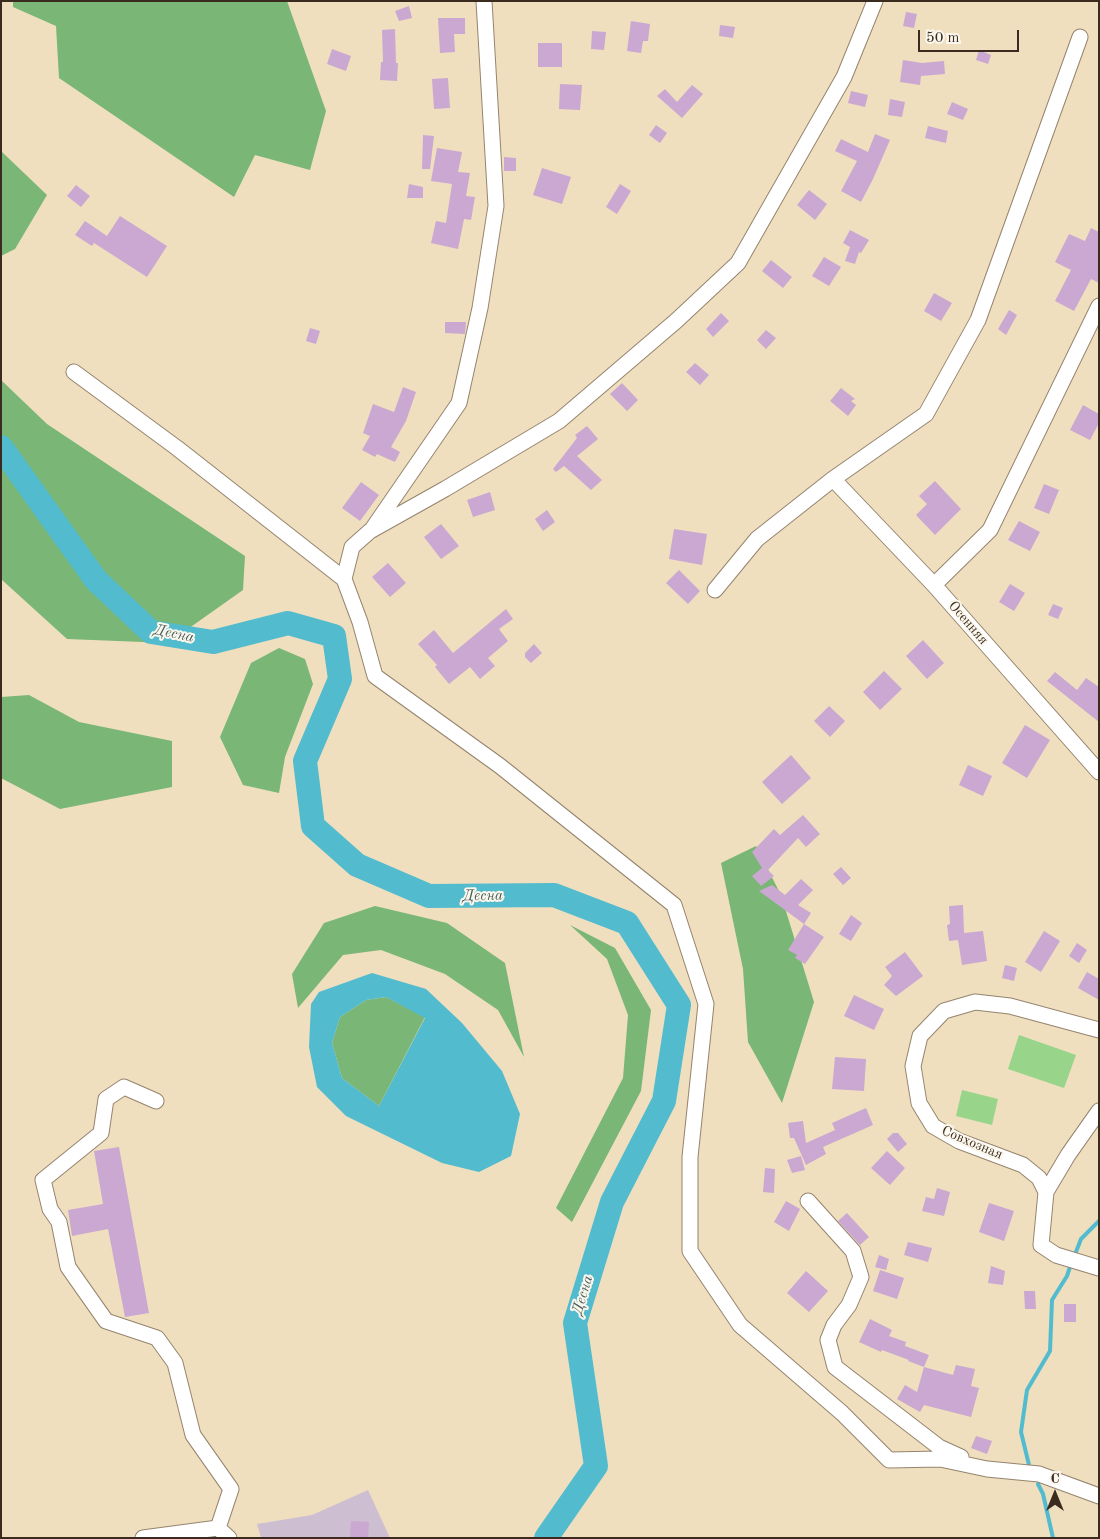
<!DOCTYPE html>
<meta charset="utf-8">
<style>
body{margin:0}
#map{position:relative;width:1100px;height:1539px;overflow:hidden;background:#efdfbf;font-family:"Old Standard TT",serif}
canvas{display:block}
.frame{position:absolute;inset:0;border:2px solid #3b2a1e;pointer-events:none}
.north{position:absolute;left:1030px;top:1469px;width:50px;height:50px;-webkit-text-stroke:4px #fbf7ec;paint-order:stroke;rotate:0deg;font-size:14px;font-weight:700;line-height:20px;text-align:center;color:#3b2a1e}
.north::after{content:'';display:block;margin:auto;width:18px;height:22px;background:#3b2a1e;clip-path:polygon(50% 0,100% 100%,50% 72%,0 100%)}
.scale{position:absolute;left:918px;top:30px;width:101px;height:22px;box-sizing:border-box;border:2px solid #3b2a1e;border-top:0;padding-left:6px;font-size:15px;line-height:18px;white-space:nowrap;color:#3b2a1e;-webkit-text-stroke:4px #fbf7ec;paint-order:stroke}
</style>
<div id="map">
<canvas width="1100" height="1539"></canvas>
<div class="frame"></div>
<div class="north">С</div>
<div class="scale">50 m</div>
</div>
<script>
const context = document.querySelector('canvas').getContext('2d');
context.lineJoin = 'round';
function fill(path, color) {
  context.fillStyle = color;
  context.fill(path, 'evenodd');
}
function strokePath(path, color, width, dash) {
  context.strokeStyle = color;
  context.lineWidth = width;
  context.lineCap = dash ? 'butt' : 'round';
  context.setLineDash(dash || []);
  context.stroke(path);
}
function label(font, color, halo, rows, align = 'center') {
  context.font = font + ' "Old Standard TT",serif';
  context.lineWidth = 4;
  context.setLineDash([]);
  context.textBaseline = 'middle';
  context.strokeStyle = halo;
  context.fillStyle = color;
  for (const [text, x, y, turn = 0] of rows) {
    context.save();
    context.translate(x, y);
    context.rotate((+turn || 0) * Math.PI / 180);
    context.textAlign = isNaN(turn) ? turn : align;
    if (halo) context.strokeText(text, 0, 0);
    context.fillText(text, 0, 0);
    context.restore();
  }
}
fill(new Path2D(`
 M368,1490L390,1538H261L257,1524L312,1515Z`), '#cebed1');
fill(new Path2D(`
 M1019,1035L1076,1055L1064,1088L1008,1069Z
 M962,1090L998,1099L992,1125L956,1116Z`), '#98d489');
fill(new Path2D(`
 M13,1H287L326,111L310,170L255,155L234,197L59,78L56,26L13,7Z
 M1,151L47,195L15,249L1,256Z
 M1,380L47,424L245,556L243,590L168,643L67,639L1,579Z
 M279,648L305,659L313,684L285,757L279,793L243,785L220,737L251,663Z
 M29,695L79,722L172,741V787L60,809L1,778V697Z
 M756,846L781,895L814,1002L782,1103L748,1042L743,969L721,863Z
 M375,906L447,923L505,963L524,1057L498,1010L445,974L381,950L343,955L298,1008L292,974L324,923Z
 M570,925L615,948L651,1010L641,1091L572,1222L556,1208L623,1078L628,1015L607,959Z
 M386,997L425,1017L379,1106L342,1078L332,1043L340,1017L366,1000Z`), '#7ab675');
fill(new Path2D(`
 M372,973L426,989L462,1023L502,1071L520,1114L511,1156L479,1172L442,1163L346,1116L317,1087L309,1047L311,1004L319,992ZM386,997L425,1018L379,1106L342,1078L332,1043L340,1017L366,1000Z`), '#52bbce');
strokePath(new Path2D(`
 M1074,1257L1081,1239L1099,1221
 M1029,1465L1021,1432L1027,1390L1050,1351L1052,1300L1067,1276L1071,1264
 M1038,1484L1043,1494L1053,1538`), '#52bbce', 4);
strokePath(new Path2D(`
 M1,447L96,580L151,632L213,642L288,623L334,636L340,679L305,761L313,826L357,865L429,896L554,895L627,923L679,1005L664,1101L612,1202L575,1323L596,1466L546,1538`), '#52bbce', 24);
fill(new Path2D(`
 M409,6L412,18L399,21L395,11Z
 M906,12L917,14L914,28L903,26Z
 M438,18H465V34H454L455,52L440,53Z
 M631,21L650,24L648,41H643L641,53L627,51Z
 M720,25L735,27L733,38L719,36Z
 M395,29L396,63H398L397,81L380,80L381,62H383L382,30Z
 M592,31L606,32L604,50L591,49Z
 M538,43H562V67H538Z
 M332,49L351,56L346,71L327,64Z
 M979,50L991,55L988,64L976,60Z
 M903,60L922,63L944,61L945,74L921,76L920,85L900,82Z
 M448,78L450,108L434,109L432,79Z
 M560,84L582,85L580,110L559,109Z
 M692,85L703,94L682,118L657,96L665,89L677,102Z
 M851,91L868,95L865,107L848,103Z
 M890,99L905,102L902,117L888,115Z
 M952,102L968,109L963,120L947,114Z
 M656,125L667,133L660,143L649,135Z
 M928,126L948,131L946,143L925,138Z
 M875,134L890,140L873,179L861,202L841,191L857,161L835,151L841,139L868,152Z
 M423,135L434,136L430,169H422Z
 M437,148L462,152L458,172L470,173L466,196L475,197L471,220L464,219L458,249L431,243L436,221L446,223L452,184L431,181Z
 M504,157L516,158V171H504Z
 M542,168L571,177L562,204L533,195Z
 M409,184L423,187V198H407Z
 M620,184L631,191L617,214L606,207Z
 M76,185L90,196L81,207L67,196Z
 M809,190L827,204L815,220L797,205Z
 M120,216L167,246L147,277L94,243L92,246L75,235L85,221L107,236Z
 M1091,228L1099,232V283L1091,279L1074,311L1055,301L1071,270L1055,262L1069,234L1085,241Z
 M850,230L869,240L861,253L859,252L855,264L845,261L850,247L843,243Z
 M824,257L841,267L829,286L812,276Z
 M771,260L792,277L783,288L762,271Z
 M934,293L952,303L941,321L924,311Z
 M1009,310L1017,315L1006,335L998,329Z
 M721,313L729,321L713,337L706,329Z
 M445,322H466L465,334L445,333Z
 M310,328L320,331L316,344L306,341Z
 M766,330L776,338L766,349L757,340Z
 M695,363L709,375L700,385L686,372Z
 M622,383L638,400L627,411L610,394Z
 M403,387L416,392L406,421L391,447L400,452L395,462L377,454L375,457L362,450L370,436L363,433L373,404L394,412Z
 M841,388L855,399L851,401L856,405L848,416L830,401Z
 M1083,405L1099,414V423L1090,440L1070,430Z
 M587,426L598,439L577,456L602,480L591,490L564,466L556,472L553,469L577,438L575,435Z
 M935,481L961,509L935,535L916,515L927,504L919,496Z
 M361,482L379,495L360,521L342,508Z
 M1044,484L1059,490L1049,514L1034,508Z
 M490,492L495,510L473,517L467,500Z
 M547,510L555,522L543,531L535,519Z
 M1019,521L1040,532L1030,551L1008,540Z
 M441,524L459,546L441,559L424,537Z
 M674,529L707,534L702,565L669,559Z
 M388,563L406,583L390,597L372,577Z
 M679,570L700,591L688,604L666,583Z
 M1010,584L1025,593L1014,611L999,602Z
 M1053,604L1063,608L1058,619L1048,615Z
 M506,609L513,619L499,629L508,641L488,658L495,666L480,679L470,667L449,684L435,667L437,665L418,644L434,630L453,653Z
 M923,640L944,663L927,679L906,656Z
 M534,644L542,653L531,663L525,657V653Z
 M884,671L902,689L880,710L863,692Z
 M1055,672L1077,690L1086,678L1099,687V722L1047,681Z
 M829,706L845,721L830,737L814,721Z
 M1025,725L1050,740L1027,778L1002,763Z
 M791,755L811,778L782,804L762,782Z
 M968,765L992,776L983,796L959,785Z
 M803,815L820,834L806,847L798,838L768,870L774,876L761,886L752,876L762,868L752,852L774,829L780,835Z
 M841,867L851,878L843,885L833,874Z
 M801,879L813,890L798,905L811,913L804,924L759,891L772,885L785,895Z
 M963,905L964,933L983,931L987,961L962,965L958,940L949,941L947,925L950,924L949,906Z
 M851,915L862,923L851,941L839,934Z
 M804,924L824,937L805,964L795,958L797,955L788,950Z
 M1044,931L1060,941L1041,972L1025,962Z
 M1077,943L1087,950L1079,963L1069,956Z
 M905,952L923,976L896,996L884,985L892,976L885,967Z
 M1005,965L1017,968L1014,981L1002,978Z
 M1087,972L1099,979V1000L1078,988Z
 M854,995L884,1009L874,1030L844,1016Z
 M835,1057L866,1059L864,1091L832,1089Z
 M866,1108L873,1125L823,1147L826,1154L806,1165L794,1138H790L788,1123L803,1121L806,1143L835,1130L832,1123Z
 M893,1133H898L907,1144L898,1152L887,1139Z
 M119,1147L149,1313L125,1317L108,1229L72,1236L68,1210L103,1204L94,1151Z
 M887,1151L905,1168L890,1185L871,1168Z
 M801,1156L805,1170L792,1173L787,1160Z
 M765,1168L775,1169L774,1193L763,1192Z
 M937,1188L950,1192L944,1216L922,1211L926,1197L934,1199Z
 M786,1201L800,1209L789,1231L774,1222Z
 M989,1203L1014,1211L1004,1241L979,1232Z
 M847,1213L869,1237L860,1245L838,1221Z
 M908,1242L932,1248L928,1262L904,1255Z
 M879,1255L889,1259L886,1270L875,1267Z
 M991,1266L1005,1271L1003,1285L988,1283Z
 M880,1270L904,1278L897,1299L873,1291Z
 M806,1271L828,1291L809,1312L787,1293Z
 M1024,1291H1035L1036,1309H1025Z
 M1064,1304H1076V1322H1064Z
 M870,1319L892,1330L889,1336L906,1342L905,1346L929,1355L924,1367L908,1361L909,1360L882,1350L881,1352L859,1342Z
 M956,1365L975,1369L971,1386L979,1388L971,1417L924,1405L920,1412L897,1399L905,1385L917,1392L924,1367L953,1375Z
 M976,1436L992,1441L987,1454L971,1448Z
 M351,1521L369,1522L368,1538H350Z`), '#caa8d1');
const minor = new Path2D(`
 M875,1L844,77L738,263L676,321L559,421L445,489L370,531L352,547L344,579L360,622L375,676L500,766L674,905L706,1004L690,1157V1251L740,1325L842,1413L889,1460L940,1459L987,1469L1039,1474L1099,1496
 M74,372L177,448L344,579
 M833,479L934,585L1099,772
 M373,528L459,403L480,308L496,206L484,1
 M934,585L990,530L1099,306
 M715,590L757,539L833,479L926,414L978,320L1080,37
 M156,1101L124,1087L106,1099L101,1133L43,1180L50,1209L59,1222L68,1267L106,1321L157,1338L175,1363L193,1435L231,1489L218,1528
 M1099,1111L1068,1155L1046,1192L1041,1245L1056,1255L1099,1268
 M1046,1192L1039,1178L1023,1165L959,1141L933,1126L919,1103L913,1066L920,1036L944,1011L975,1002L1010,1006L1099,1030
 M808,1201L853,1251L861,1277L849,1305L834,1325L828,1340L835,1367L939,1447L961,1457
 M143,1538L218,1528L229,1538`);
strokePath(minor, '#95846e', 17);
strokePath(minor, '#fff', 15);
label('14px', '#3b2a1e', '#fbf7ec', [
 ["Осенняя",968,623,49],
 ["Совхозная",972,1143,23]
]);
label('italic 15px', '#435d5c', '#fbf7ec', [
 ["Десна",174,634,12],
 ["Десна",483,896,-1],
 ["Десна",583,1295,-73]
]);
</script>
